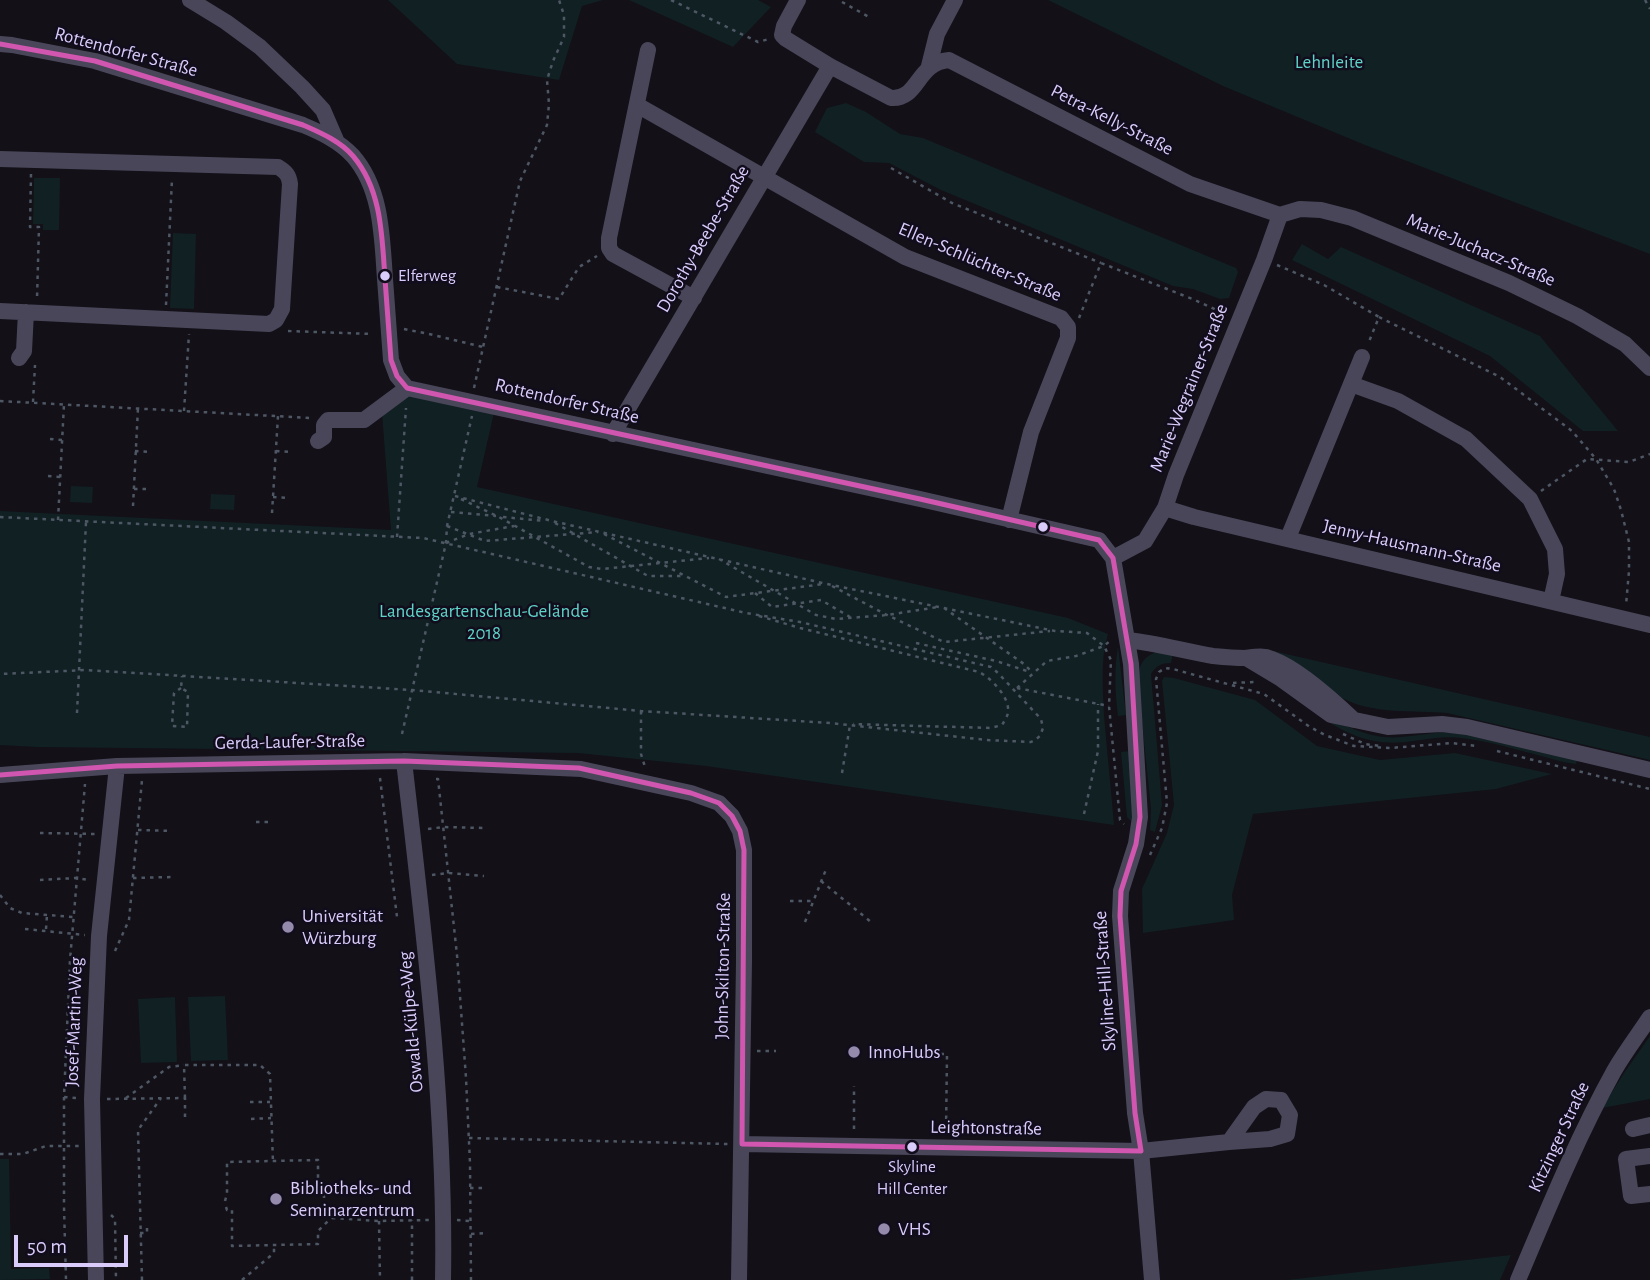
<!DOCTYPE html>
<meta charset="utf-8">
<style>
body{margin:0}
#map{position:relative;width:1650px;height:1280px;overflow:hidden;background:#131018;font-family:"Alegreya Sans",sans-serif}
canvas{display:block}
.scale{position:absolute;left:14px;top:1235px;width:114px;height:32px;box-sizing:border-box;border:4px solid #d9ccfb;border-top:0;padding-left:9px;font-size:21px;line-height:24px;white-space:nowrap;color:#d9ccfb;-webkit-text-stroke:5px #120d1c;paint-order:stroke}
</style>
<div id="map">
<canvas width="1650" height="1280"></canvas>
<div class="scale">50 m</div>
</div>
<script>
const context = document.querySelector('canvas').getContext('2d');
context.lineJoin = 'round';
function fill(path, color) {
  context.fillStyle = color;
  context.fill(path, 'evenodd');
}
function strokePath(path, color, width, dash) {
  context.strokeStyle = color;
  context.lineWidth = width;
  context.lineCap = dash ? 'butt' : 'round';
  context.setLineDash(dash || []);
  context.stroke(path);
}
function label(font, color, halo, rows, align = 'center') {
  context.font = font + ' "Alegreya Sans",sans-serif';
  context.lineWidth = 5;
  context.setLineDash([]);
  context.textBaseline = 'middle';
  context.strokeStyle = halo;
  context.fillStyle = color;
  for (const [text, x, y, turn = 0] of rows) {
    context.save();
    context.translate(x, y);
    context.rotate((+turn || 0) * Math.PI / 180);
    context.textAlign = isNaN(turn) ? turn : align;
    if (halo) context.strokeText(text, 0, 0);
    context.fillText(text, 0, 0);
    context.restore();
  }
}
fill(new Path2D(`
 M388,0H603L582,6L559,80L457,64Z
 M629,0H758L771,7L733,47Z
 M1048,0H1650V254L1365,145L1223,86Z
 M846,103L866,112L900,134L923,138L1236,268L1238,272L1229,298L1220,299L1193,289L1173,286L941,190L889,163L864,162L815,132L827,108Z
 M34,178H60L59,230H43V224H33Z
 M173,233L196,234L194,309L170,308Z
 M1302,244L1328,259L1341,247L1540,336L1618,431H1583L1490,356L1292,260Z
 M410,395L494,413L477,487L1068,618L1108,634C1100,661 1103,688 1104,715C1107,752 1111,788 1114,825L706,766L578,753L38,747L0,745V511L391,530L382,413Z
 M71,486L93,487L92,503L70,502Z
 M211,494L235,495L234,510L210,509Z
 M1118,646L1126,715L1118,716C1115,692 1114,670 1118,646Z
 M1273,651L1650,737V760L1447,713C1412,710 1373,715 1340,697C1321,686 1305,670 1287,658C1283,655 1277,653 1273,651Z
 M1156,652L1173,654L1171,663C1161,663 1156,666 1151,674L1162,805L1155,832L1150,830L1151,809L1138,683C1138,668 1141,658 1156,652Z
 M1164,677L1174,678L1255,700L1317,746L1380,760L1455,753L1552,774L1496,789L1253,814L1232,895L1234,920L1143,933L1142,889L1167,833L1174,805L1162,681Z
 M1321,711C1346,727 1371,740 1402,737C1423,735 1445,730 1466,733C1503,740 1540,751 1577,760L1576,764C1566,763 1555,760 1545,757C1517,750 1490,741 1461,738C1445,736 1430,739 1413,741C1376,747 1348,736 1318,715Z
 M1130,751L1133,811L1131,821L1127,817L1121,752Z
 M225,996L228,1060L191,1061L188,997Z
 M175,997L177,1062L141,1063L138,999Z
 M1650,1036V1099L1602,1108L1624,1073Z
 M0,1159H9L11,1269L49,1268L50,1279L0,1280Z
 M1511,1255L1500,1280H1287Z`), '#112023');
strokePath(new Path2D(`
 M671,0L758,42L769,39
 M1645,0L1650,9
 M842,2L869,17L871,15
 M891,168L952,203L1101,263
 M31,174L30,227H39L37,299
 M1277,265L1324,285L1379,317L1368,344
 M497,287L559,299L579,267L597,256
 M166,305L172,179
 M1379,317L1500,377L1572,431L1596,459L1614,489L1621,510L1629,542V571L1626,605
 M1079,318L1101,263L1195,300L1227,315
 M404,329L429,334L483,347
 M288,331L372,334
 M474,388L520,181L547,125L549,104L547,80L553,61L564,37V15L559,0
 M0,401L311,418
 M33,402L35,365
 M184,411L189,334
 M50,439L62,440
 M135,451L152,452
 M276,451L291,452
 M48,476L60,477
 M134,489H150
 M1541,491L1587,459L1629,462L1650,454
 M455,496L552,521L827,584L1055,631L1087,633L1104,646L1111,660L1109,706L1120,820L1124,824
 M273,497L289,498
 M461,499L499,517L589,567L602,569L709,558
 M133,506L138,408
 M451,512L496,516
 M272,513L278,416
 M0,517L423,538L746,613L800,622L991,667L998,673L1041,719L1043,728L1040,736L1035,740L1031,742L987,740L830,723L641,711L412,690L86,670L0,674
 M503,517L545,521
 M58,520L64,404
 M555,523L648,576H684
 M447,526L485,541L598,532
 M604,534L726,597L823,584
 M397,537L406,408
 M446,543L469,534L514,526
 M719,559L816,615L836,619L887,615L938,607
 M832,586L887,615L944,642L1050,631
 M755,593L772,607L821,600L850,617
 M944,608L1024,664L1033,673
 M759,616L800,628L979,672C991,678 1007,695 1008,708C1009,715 1005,720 1002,725L991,728L853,724
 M916,643L996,661L1030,672
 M1233,683L1254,682
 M181,688L174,693L172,726L187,727L188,692L181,688L182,676
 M1017,688L1047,661L1076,656L1104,646L1111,640
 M1017,688L1109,706
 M641,711V754L645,767
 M77,713L86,522
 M402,734L446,543L447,526L472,416
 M1343,734L1365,744L1380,746
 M1497,751L1650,789
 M842,773L850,725
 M380,778L397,917
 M436,779H438L457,955L466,1078L470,1163L471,1280
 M1084,814L1098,751V704
 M256,822H271
 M428,829L443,827L484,828
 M138,830L172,831
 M40,833L96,834
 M1150,855L1162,828L1167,803L1156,679L1159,672L1165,668L1173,669L1264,694L1310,727L1325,735L1354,746L1390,748L1452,743L1477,746
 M432,875L448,873L484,876
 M133,878L173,877
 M40,880L76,878L90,880
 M821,881L871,922
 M0,895L10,908L22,913L73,917
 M790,901H813
 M805,922L827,867
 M25,929L85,935
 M46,929L47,915
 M115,951L129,920L142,780
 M757,1051H776
 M932,1054H947L946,1131
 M64,1097V1207L66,1280
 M76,1098L64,1097L70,960L85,784
 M126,1098L169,1067L184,1065
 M185,1098L184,1065H260L270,1074L273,1163
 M107,1099L185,1098V1118
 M250,1102H270
 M251,1119L271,1118
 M854,1129V1086
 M469,1138L728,1144
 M0,1154H23L46,1146H79
 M470,1188H487
 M225,1201L227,1194V1162L318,1160V1195L324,1196V1207
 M226,1207L227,1210H232V1246L318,1244V1231L331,1218
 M312,1207H324L332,1218L379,1221L429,1220
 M111,1215L115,1219L116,1280
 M457,1220L470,1221
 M379,1221L380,1280
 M140,1233H147V1225H148
 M471,1234L488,1233
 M142,1280L138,1130L161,1098
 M242,1280L274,1253V1245
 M412,1280V1220`), '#4e5764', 2.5, [3.5, 5]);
strokePath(new Path2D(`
 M190,0L226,22L260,47L302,87L323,110L336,140
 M798,0L784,26L782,35L786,39L830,66L891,98C919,100 916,63 949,60L1190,184L1280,215
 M0,44L12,45L95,61L303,125C322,133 339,141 353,156C382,189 382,238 385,279C387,306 389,333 391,360L397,376L407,388L920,499L1099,540L1113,558L1127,640L1131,664L1140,817L1136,844L1121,891L1120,916L1135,1113L1141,1151L1152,1280
 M648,50L609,238V248L613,254L694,298
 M929,66L937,34L955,0
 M637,105L905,257L1061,318L1068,327V338L1031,432L1009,520
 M0,159L278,167C286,172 289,175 290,184L282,309L276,320L269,324L0,311
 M1280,215L1300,209L1321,210L1352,218L1509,283L1577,316L1625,344L1650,368
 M19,358L24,351L26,312
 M1351,384L1398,401L1466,439L1530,499L1555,549L1557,574L1551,601
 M613,434L830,66
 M318,441L324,437V425L328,420H364L407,388
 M1165,508L1194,517L1650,625
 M1288,538L1362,357
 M1113,558L1145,541L1165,508L1176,475L1264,260L1280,215
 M1127,640C1156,643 1184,651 1213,656C1223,657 1235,658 1245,658C1254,657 1263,655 1272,659C1297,668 1334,701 1354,720
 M1246,658L1281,679L1331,715L1388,727L1442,724L1467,727L1650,770
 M404,761C424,934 446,1106 443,1280
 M0,775L117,766L404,761L581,769L691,793L719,803L732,816L740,831L744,850V962L739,1280
 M1633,1129L1650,1125
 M742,1144L1141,1151L1229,1142L1270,1139L1287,1134L1290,1115L1281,1100L1266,1099L1254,1107L1229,1142
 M1650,1156L1626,1159L1631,1196L1650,1194
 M96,1280L92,1099L99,936L117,766
 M1518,1280C1548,1209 1577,1138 1614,1071C1625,1052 1638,1035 1650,1017`), '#494659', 16);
strokePath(new Path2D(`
 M0,44L95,61L303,125C321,133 340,141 353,156C382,190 382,237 385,279C387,306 389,333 391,360L397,376L407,388L920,499L1099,540L1113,558L1131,664L1140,817L1136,844L1121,891L1120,916L1135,1113L1141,1151
 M0,775L117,766L404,761L579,768L691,793L719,803L732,816L740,831L744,850L742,1144
 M742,1144L1141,1151`), '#d156af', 5);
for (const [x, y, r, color] of [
 [385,276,6,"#d9ccfb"],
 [1043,527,6,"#d9ccfb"],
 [288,927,7,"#948aac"],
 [854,1052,7,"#948aac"],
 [912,1147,6,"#d9ccfb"],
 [276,1199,7,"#948aac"],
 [884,1229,7,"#948aac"]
]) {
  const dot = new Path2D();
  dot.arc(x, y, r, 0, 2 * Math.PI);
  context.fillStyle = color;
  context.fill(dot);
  strokePath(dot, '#120d1c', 2.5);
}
label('17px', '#d9ccfb', '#120d1c', [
 ["Elferweg",398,276],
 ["Skyline",912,1167,"center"],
 ["Hill Center",912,1189,"center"]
], 'left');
label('19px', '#d9ccfb', '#120d1c', [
 ["Rottendorfer Straße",126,52,15],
 ["Petra-Kelly-Straße",1112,120,27],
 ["Dorothy-Beebe-Straße",703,239,-60],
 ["Marie-Juchacz-Straße",1481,250,23],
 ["Ellen-Schlüchter-Straße",980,262,23],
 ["Marie-Wegrainer-Straße",1189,388,-68],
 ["Rottendorfer Straße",567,401,13],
 ["Jenny-Hausmann-Straße",1412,546,13],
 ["Gerda-Laufer-Straße",290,742,-1],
 ["John-Skilton-Straße",723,966,-89],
 ["Skyline-Hill-Straße",1105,981,-94],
 ["Josef-Martin-Weg",74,1022,-88],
 ["Oswald-Külpe-Weg",411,1022,-95],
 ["Leightonstraße",986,1128,1],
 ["Kitzinger Straße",1559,1137,-65]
]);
label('19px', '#5fd4ca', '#120d1c', [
 ["Lehnleite",1329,62],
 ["Landesgartenschau-Gelände",484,611],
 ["2018",484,633]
]);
label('19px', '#d9ccfb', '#120d1c', [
 ["Universität",302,916],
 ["Würzburg",302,938],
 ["InnoHubs",868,1052],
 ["Bibliotheks- und",290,1188],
 ["Seminarzentrum",290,1210],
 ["VHS",898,1229]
], 'left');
</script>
